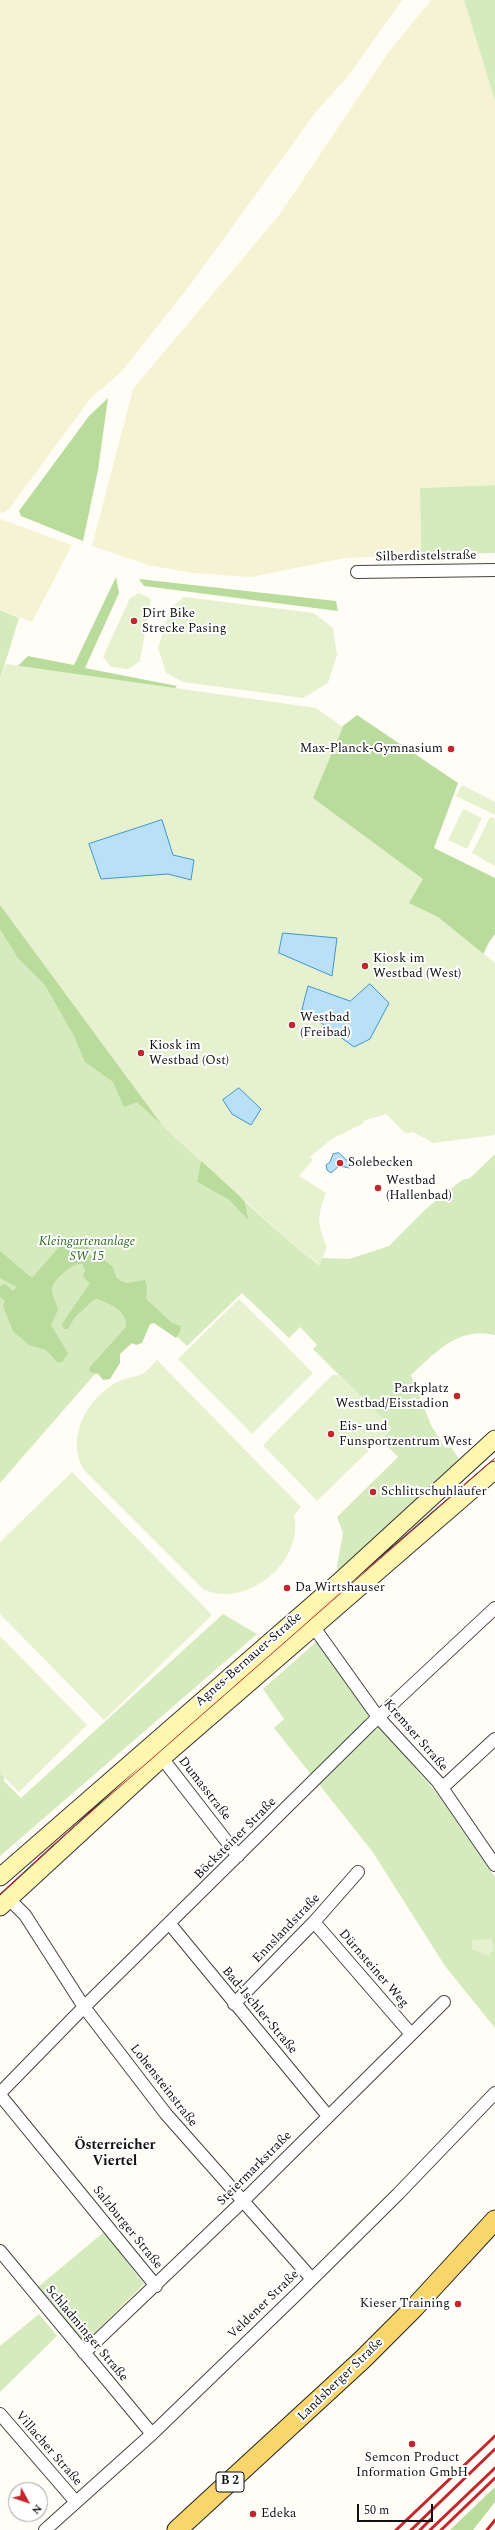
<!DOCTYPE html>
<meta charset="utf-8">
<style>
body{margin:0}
#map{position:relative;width:495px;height:2530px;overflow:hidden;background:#fffdf5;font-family:Spectral,serif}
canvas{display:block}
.north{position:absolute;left:8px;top:2482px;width:40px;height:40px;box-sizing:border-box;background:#fff;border:1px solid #a0a0a0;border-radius:50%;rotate:130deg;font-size:11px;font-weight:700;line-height:16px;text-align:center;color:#111}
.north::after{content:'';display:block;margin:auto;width:14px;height:18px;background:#c4262e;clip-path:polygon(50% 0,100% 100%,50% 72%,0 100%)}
.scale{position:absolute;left:357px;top:2504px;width:76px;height:18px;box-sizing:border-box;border:2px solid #111;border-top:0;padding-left:5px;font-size:12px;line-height:14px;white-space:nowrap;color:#111;-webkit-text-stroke:3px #fff;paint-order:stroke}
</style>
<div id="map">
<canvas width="495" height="2530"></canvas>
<div class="north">N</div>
<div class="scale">50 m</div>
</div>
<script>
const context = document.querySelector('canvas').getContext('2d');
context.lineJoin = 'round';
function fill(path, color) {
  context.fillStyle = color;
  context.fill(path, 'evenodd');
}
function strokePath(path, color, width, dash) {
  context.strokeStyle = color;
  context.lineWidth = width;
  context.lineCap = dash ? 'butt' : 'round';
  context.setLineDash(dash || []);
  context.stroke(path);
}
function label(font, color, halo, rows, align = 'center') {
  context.font = font + ' Spectral,serif';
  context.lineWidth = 4;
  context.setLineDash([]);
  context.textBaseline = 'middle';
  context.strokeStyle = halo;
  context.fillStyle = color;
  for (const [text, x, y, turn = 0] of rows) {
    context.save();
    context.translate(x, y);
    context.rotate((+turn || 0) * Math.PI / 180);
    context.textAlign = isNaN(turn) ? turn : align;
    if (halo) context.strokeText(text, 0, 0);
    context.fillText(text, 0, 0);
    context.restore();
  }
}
fill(new Path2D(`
 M0,0H402L348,76L315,113L190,285L122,371L90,399L9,509L3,513L0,512Z
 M431,0H464L495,101V485L420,488L421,555L345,558L251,577L192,573L148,565L92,546L133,389L280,214L388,53Z
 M0,519L72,545L32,622L0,610Z`), '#f6f3d4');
fill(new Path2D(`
 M464,0H495V101Z
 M495,485V553L421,555L420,488Z
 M0,610L19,618L0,680Z
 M0,905L162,1125L201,1161L197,1182L229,1200L247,1219L245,1202L292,1244L319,1265L323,1258L349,1259L389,1246L428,1207L462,1180L470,1178L495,1154V1335C459,1326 436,1352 411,1375L431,1425L445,1448L451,1447L463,1465L338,1580L337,1565L343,1533L337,1517L398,1457L381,1440L392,1428L313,1349L317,1345L300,1327L289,1338L242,1293L187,1346L149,1312L0,1483Z
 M223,1614L257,1634L0,1856V1773L4,1777V1781L21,1798Z
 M316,1642H320L375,1721L439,1796L495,1877V2028L445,1966L372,1851L274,1728L284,1719L263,1689Z
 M104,2232L144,2284L85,2343L38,2287Z
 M39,2314L57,2336L0,2392V2346Z`), '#d5ebbd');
fill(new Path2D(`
 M108,398L98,470L83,541L21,516L19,511L89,416Z
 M116,577L119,593L85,668L177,686L172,692L0,683L28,656L74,665Z
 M139,579L336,601L338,611L144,586Z
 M357,715L458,783L434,848L495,878V934L489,942L475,972L293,798L321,743Z
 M0,894L245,1202L248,1220L229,1200L197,1182L202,1155L162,1125L137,1102L124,1107L113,1082L85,1062L74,1036L45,985L18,958L0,929Z
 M74,1236L113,1267L116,1277L121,1281L127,1283L145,1280L147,1286L146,1299L172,1323L181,1326L180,1332L176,1338L154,1323L150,1324L142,1343L136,1345L132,1343L120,1354V1363L110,1379L103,1380L98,1374L90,1372L89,1368L126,1327C128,1309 108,1304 96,1298L75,1317L68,1329H64L62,1324L90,1283L83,1277L85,1270L82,1264C73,1262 53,1280 52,1289C51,1295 57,1304 58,1310L51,1325L68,1353L63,1361L58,1363L46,1350L29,1345L13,1331L3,1306L5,1301L0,1297V1286L5,1284L13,1291L17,1287L0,1278V1251L32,1278L67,1238Z
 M495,2487V2502L473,2530H450Z`), '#b9dc9c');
fill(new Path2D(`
 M139,593L151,599L140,661L129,669L111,667L103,657L130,598Z
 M184,597L314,613L333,628L337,655L328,683L303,698L183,682L166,673L158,648L170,609Z
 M6,664L316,708L343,727L313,798L423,879L409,903L438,917L495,963V1135L433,1143L413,1132L405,1133L386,1114L363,1121L364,1123L332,1139L310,1157L313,1160L299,1176L326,1193C317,1216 317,1224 327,1247L320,1265L292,1244L162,1125L0,905V680Z
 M462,785L495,802V815L456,796Z
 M463,809L482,818L467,849L448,840Z
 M490,817L495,819V866L472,853Z
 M239,1299L313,1373L252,1434L178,1359Z
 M157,1360L301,1507L294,1515C305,1562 245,1610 203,1589L84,1470C65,1438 87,1398 117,1382C125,1378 136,1377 144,1373C148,1370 153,1364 157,1360Z
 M332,1375H340L392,1428L317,1501L263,1445Z
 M72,1472L212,1615L104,1720L0,1614V1542Z
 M0,1636L87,1725L19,1792L0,1773Z
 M491,1939L494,1948L489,1956L472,1949V1940Z`), '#e6f2cf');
const water = new Path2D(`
 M162,820L173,855L194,860L191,880L168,874L101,879L89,844Z
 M283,933L337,938L332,976L279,953Z
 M370,984L389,1003L370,1039L354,1047L302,1009L308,986L350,1001Z
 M239,1088L261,1109L251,1125L232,1114L223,1100Z
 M339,1153L352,1165L350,1168L339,1166L331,1173L327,1170L326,1165L330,1162L333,1154Z`);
fill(water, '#b9e0f7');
strokePath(water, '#3f96cf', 1);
const minor = new Path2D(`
 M357,572L495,570
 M313,1626L378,1717L438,1782L495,1865
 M162,1758L238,1856
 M442,1788L495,1739
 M9,1899L25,1915L84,2007L166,2114L312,2279
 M314,1922L411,2034
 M169,1923L328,2116
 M234,2004L314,1922L358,1872
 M0,2093L84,2007L371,1724L495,1608
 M0,2095L156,2286
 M0,2251L152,2434
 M84,2353L242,2202L444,2002
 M0,2414L76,2502
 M45,2530L152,2434L298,2293L398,2194L495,2093`);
const secondary = new Path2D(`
 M0,1877L339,1582L495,1439
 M0,1907L162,1758L495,1470`);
const primary = new Path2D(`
 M177,2530L363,2359L414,2308L495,2220`);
strokePath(minor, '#444', 14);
strokePath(secondary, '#333', 19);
strokePath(primary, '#222', 21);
strokePath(minor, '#fff', 12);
strokePath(secondary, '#fff6b0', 17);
strokePath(primary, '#f9d66b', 19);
strokePath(new Path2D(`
 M0,1894L51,1847L495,1458`), '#c4262e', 1);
strokePath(new Path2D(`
 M396,2530L495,2436
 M411,2530L495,2449
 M420,2530L431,2519
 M430,2530L495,2468
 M441,2530L495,2478
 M487,2530L495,2520`), '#c4262e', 3);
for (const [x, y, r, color] of [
 [134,621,4,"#c4262e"],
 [451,749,4,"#c4262e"],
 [365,966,4,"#c4262e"],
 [292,1025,4,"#c4262e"],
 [141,1053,4,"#c4262e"],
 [340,1163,4,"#c4262e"],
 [378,1188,4,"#c4262e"],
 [457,1396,4,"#c4262e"],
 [331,1434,4,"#c4262e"],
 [373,1492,4,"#c4262e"],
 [287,1588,4,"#c4262e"],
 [458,2304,4,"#c4262e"],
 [412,2444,4,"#c4262e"],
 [253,2514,4,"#c4262e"]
]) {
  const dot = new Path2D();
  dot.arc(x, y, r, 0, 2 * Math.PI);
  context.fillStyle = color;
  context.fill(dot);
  strokePath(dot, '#fff', 1.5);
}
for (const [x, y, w] of [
 [230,2482,28]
]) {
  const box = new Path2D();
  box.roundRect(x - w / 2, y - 10, w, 20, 3);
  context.fillStyle = '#fff';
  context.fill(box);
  strokePath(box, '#111', 1);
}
label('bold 12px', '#111', null, [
 ["B 2",230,2482]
]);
label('13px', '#111', '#fff', [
 ["Silberdistelstraße",426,557,-1],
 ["Agnes-Bernauer-Straße",249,1660,-41],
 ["Kremser Straße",415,1736,49],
 ["Dumasstraße",204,1789,52],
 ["Böcksteiner Straße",236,1839,-45],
 ["Ennslandstraße",287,1929,-46],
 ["Dürnsteiner Weg",373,1969,49],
 ["Bad-Ischler-Straße",259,2011,50],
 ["Lohensteinstraße",163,2086,52],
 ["Steiermarkstraße",255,2169,-45],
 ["Salzburger Straße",127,2228,51],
 ["Veldener Straße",264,2305,-44],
 ["Schladminger Straße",86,2334,50],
 ["Landsberger Straße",341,2380,-44],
 ["Villacher Straße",48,2449,49]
]);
label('13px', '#111', '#fff', [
 ["Dirt Bike",142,614],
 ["Strecke Pasing",142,629],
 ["Max-Planck-Gymnasium",443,749,"right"],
 ["Kiosk im",373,959],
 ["Westbad (West)",373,974],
 ["Westbad",300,1018],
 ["(Freibad)",300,1033],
 ["Kiosk im",149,1046],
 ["Westbad (Ost)",149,1061],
 ["Solebecken",348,1163],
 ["Westbad",386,1181],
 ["(Hallenbad)",386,1196],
 ["Parkplatz",449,1389,"right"],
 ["Westbad/Eisstadion",449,1404,"right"],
 ["Eis- und",339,1427],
 ["Funsportzentrum West",339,1442],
 ["Schlittschuhläufer",381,1492],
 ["Da Wirtshauser",295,1588],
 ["Kieser Training",450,2304,"right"],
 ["Semcon Product",412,2458,"center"],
 ["Information GmbH",412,2473,"center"],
 ["Edeka",261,2514]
], 'left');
label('italic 13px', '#2f6b1f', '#fff', [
 ["Kleingartenanlage",87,1242],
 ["SW 15",87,1257]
]);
label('bold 14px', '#111', '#fff', [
 ["Österreicher",115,2146],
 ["Viertel",115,2162]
]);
</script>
